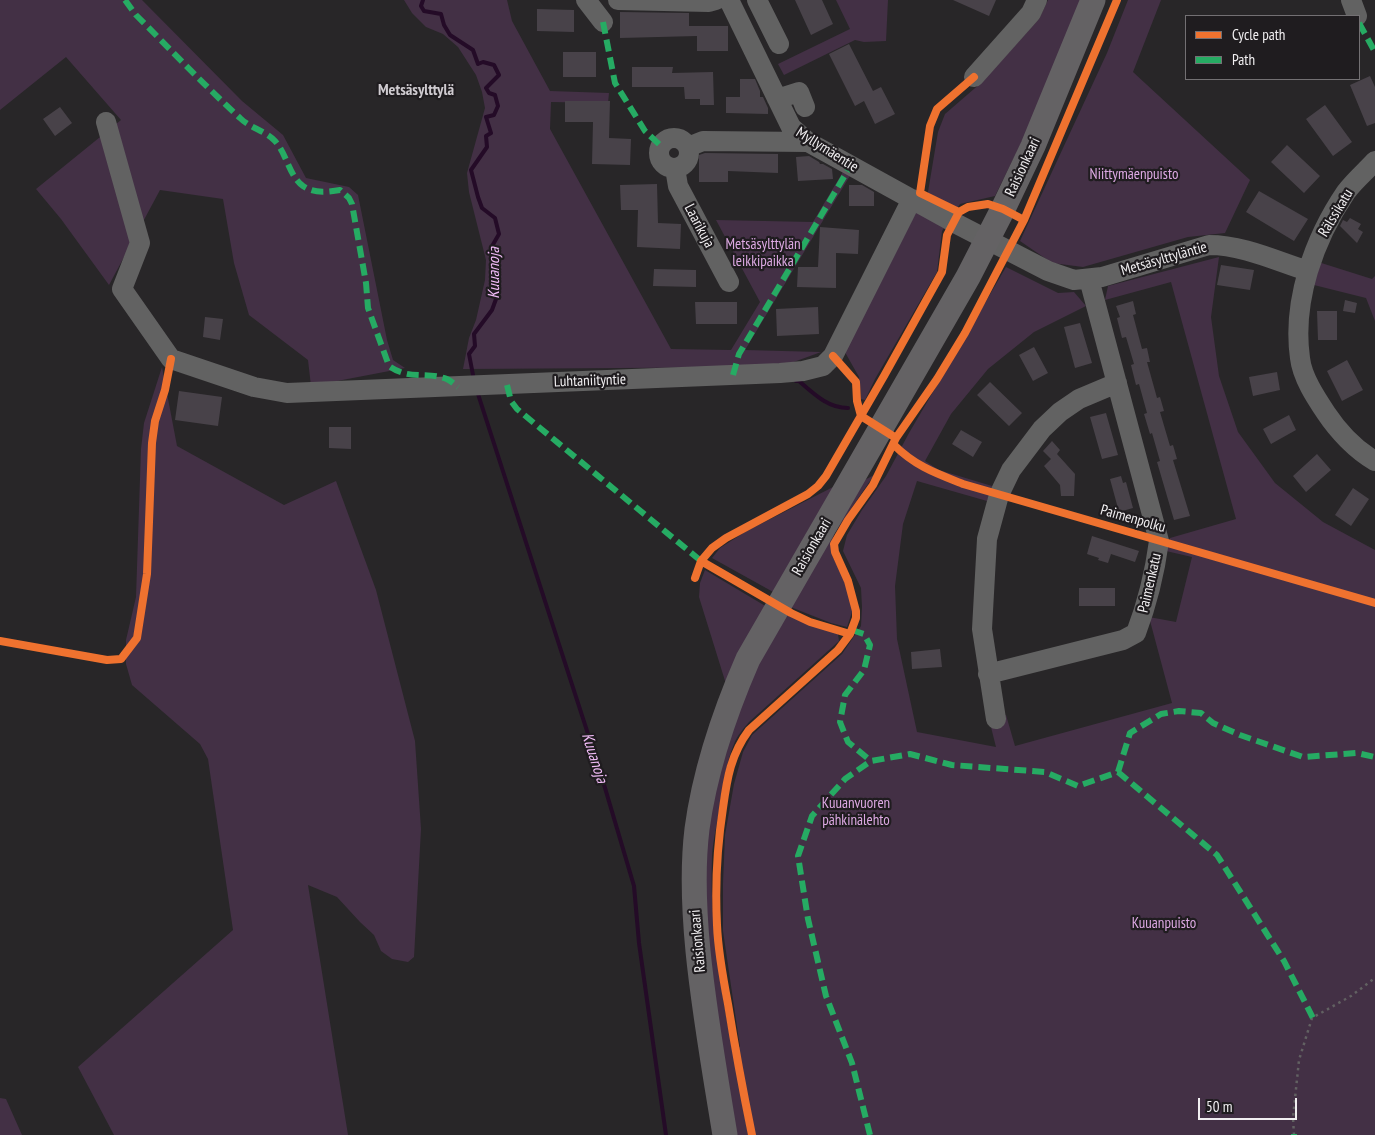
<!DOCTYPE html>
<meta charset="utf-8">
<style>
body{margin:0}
#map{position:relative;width:1375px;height:1135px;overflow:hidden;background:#282628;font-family:"PT Sans Narrow",sans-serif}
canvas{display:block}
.legend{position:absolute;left:1185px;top:15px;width:175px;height:65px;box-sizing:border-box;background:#1f1c1f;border:1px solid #737073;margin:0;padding:6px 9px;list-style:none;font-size:15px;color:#f1eff1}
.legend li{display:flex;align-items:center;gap:10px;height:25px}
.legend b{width:25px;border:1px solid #737073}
.scale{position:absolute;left:1198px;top:1098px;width:99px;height:22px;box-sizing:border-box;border:2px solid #f1eff1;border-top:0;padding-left:6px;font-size:15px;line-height:18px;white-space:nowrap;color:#f1eff1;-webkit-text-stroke:4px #1f1c1f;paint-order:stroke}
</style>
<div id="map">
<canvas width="1375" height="1135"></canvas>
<ul class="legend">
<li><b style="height:6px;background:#ef722f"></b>Cycle path</li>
<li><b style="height:6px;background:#26ab63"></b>Path</li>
</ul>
<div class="scale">50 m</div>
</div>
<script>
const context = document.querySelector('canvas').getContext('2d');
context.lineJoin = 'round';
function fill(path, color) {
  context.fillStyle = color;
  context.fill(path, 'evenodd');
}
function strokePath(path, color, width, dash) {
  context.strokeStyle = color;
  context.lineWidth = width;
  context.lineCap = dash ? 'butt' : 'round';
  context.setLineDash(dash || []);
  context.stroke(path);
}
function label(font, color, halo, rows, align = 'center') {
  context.font = font + ' "PT Sans Narrow",sans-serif';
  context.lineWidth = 4.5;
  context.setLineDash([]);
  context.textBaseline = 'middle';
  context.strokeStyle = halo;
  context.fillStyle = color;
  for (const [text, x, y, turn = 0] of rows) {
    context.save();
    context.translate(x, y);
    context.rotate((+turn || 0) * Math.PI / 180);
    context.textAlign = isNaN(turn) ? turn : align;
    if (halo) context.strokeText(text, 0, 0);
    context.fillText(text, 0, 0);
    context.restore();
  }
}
fill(new Path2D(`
 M0,0H142L242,101L283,135L306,178L349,187L358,195L387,340L393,360L405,368L311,386L308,360L249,315L234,263L223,199L160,190L109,285L61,219L36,189L121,120L66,57L0,110Z
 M404,0H507L512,21L550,91L609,93L608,103L551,102L550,129L671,349L731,350L760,302L716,220L813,222L844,170L851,174L745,350L821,352L780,367L463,369L469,338L476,320L485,280L486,260L469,192L467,173L485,108L482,92L476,75L458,47L443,34L426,27L412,13Z
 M836,0H888L886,41L864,42L855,40L784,75L778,64L850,29Z
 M1048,0H1081L1031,123L995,196L960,204L942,231L937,272L875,379L865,400L861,399L859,377L846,354V343L920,205L927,198L938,132L945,114L982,82L1039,19Z
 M1128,0H1161L1133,72L1250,180L1225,233L1188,237L1083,267L1052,263L1020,241L1107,53Z
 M1219,257L1211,317L1219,376L1238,432L1275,483L1323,522L1375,550V1135H752L735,1048L740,1047L723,931V883L725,835L734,784L743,752L752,735L842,654L861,626L862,607L861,588L843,551L847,535L862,510L886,476L909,433L1006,267L1058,293L1074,292L1086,306L1034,332L988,369L951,414L925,461L939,470L992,486L987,501L917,481L903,524L895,586L897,639L917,732L996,747L989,719L1006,715L1015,746L1172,703L1149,617L1176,622L1192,557L1166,551L1170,538L1236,519L1171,282L1105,300L1108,286Z
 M1315,261L1372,279L1375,276V321L1366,298L1310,284Z
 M162,367L177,446L284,505L336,481L376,590L415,741L421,829L414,957L408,962L392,959L381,951L374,935L360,922L337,897L308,885L348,1135H114L78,1067L233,930L208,759L200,744L132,685L126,664V640L136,597L141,449L144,423Z
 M874,475L834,534L831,547L832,555L844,580L853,609L847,627L831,623L788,606L861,482Z
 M835,486L775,593L712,558L720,548L745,532Z
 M705,570L767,607L726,684L699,597L700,583Z
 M783,613L838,634L839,641L749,722C743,729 737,736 734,744C727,759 723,787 720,803C718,821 713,839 712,856C708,950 733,1043 748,1135H737L707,957L704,836L731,720Z
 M0,1098L6,1099L22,1135H0Z`), '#433045');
strokePath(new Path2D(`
 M423,0L421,6L424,11L441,14L444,25L450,35L473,50L478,64L483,62L494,65L499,75L486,88L489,93L495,95L498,106L494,115L486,117L491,133L486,136L487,147L471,170L478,197L482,208L495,218L499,234L491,248L494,282L496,287V299L492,310L474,334L475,346L469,354L473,375
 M796,381H799C814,394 828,408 848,408
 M477,391L600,771L634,886L639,943L666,1135`), '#240b27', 4);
fill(new Path2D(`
 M795,0H822L833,24L811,35Z
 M953,0H996L989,16Z
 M537,9L574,10V32L537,31Z
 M620,12L689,13V26H728V51H697V36L620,38Z
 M849,44L873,91L881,87L895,114L875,124L864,101L855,106L829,54Z
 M563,52H596V77H563Z
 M632,67H673L672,73L713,72L714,105H700V99H685L684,87H632Z
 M1370,76L1375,87V123L1367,126L1350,85Z
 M740,79H755L760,91V97H763L768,108V114L726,113V97H740Z
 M565,101H610L609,138L631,139L630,165L592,164L593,122H565Z
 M1325,105L1352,142L1333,156L1306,119Z
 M60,107L72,123L55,136L43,119Z
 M1287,145L1320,176L1304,193L1271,162Z
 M705,153L778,154V173L728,171V182H699V155Z
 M809,156L819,162L820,164H823L832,169L833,179L798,181L796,157Z
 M657,184L658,223L681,224L680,249L637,247L638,210H621L620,185Z
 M849,185H862L874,192V206H849Z
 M1259,191L1308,219L1294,241L1246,212Z
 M1350,218L1361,224L1358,229L1363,232L1357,243L1340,226L1343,220L1347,222Z
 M820,227L859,230L858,254L836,253V288L797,287L798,267H818Z
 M1221,265L1254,270L1250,290L1217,285Z
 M654,269L696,270V287L653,286Z
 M1345,300L1357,303L1355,313L1343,311Z
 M1133,301L1136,314L1133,315L1142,349L1147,348L1150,362H1147L1157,398L1160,397L1164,411L1160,412L1170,446L1173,445L1177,459L1173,460L1190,516L1174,520L1157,462L1160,461L1152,433L1150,434L1144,414L1147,413L1139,384L1136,385L1131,365L1134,364L1126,337L1122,338L1117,318L1120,317L1116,306Z
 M695,302H737V324H696Z
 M818,307L819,334L777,336L776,309Z
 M1317,311H1337V340H1318Z
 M205,317L223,319L220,340L203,337Z
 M1080,323L1092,363L1075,368L1064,327Z
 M1034,347L1048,373L1033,381L1019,355Z
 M1347,360L1363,390L1342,401L1327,371Z
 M1277,372L1280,390L1253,396L1249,377Z
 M990,382L1022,413L1009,426L977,395Z
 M179,391L222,397L218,426L175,420Z
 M1106,413L1118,455L1102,459L1090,417Z
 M1289,415L1296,430L1271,444L1263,429Z
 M329,427H351V449L329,448Z
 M961,430L982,442L973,457L952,444Z
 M1052,441L1060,450L1057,454L1075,474L1074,496H1061L1060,485L1044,466L1051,459L1043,451Z
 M1317,454L1331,470L1306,492L1293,476Z
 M1121,476L1123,483L1126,482L1133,508L1119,512L1110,479Z
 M1353,488L1369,499L1351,526L1335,515Z
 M1092,536L1139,551L1135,562L1111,554L1108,563L1098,560L1099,558L1087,554Z
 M1079,588H1115V606H1079Z
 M940,649L942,667L912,669L911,652Z`), '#484249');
strokePath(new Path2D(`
 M1294,1135L1293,1118L1299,1060L1312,1018L1351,996L1375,978`), '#626162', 2.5, [2.5, 4]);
strokePath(new Path2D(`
 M586,0L603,22
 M618,0L709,2L716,0
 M729,0L791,127L808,142L953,222L1048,271L1074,280L1102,277L1209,245C1243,245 1276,261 1308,271
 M757,0L779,44
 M1351,0L1357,16
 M974,77L1031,13L1037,0
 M777,99L799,92L805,107
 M106,122L140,243L122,289L171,359L254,387L287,393L780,373L803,371L823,366L833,356L912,199
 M659 153a15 15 0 1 1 30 0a15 15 0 1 1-30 0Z
 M688,147L703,141L808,142
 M1375,161C1366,171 1354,181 1346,192C1314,239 1292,301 1300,358C1302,377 1316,398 1326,413C1338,431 1356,450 1375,461
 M675,168L678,186L729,282
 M988,674L1123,640L1136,633C1147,604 1155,571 1159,541L1089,279
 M996,719L982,629L987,539L999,495L1011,470L1042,429L1060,412L1079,399L1117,383`), '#626262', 20);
strokePath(new Path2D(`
 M725,1135C715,1074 704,1012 698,951C694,910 692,870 697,829C705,769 724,714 748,659L968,277L1003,209L1033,146L1093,0`), '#646264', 25);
strokePath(new Path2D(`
 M125,0L136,15C171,50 204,85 240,118C250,128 266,131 275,141C287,154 289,176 303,186C315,194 326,192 340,190L349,198L352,204L366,283L368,308L389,366C409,380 424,372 444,378C449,379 454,384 458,387
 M603,22L615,83L645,131L661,146
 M1359,23L1375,52
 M733,375L739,354L851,165
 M507,385L511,401L517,409L701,561
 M852,630L864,634L870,645L864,670L845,695L840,722L848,742L871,761
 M1118,772L1217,855L1284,961L1313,1018
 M1118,772L1130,733L1161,714L1179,711L1201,713L1213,723L1240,735L1303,757L1357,753L1375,757
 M870,1135L852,1063L826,996L808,919L798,856L812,816L845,779L871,761L910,754L952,765L1045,772L1078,786L1118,772
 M1294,1135V1134`), '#26ab63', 6, [12, 6]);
strokePath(new Path2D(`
 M959,212L920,193L930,126L937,109L974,77
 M833,356L856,382L857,401L861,416L896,438
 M893,444C915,466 935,473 963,484L1375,603
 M701,561L791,613L810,622L850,634
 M695,578L701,561L712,548L726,538L808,494L818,486L826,476L884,376L942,272L947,235L959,212L968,207L988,204L1003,209L1024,220
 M0,641L107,660L121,659L137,638L147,574L152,443L155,421L165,390L171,359
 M752,1135C743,1091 735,1048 728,1004C723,978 718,951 717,925C715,886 717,847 723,808C727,778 731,754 749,730L838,650L850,634L856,618V611L848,581L835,552L834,544L848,520L873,485L896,438L937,379L965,333L1024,220L1117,0`), '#ef722f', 8);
label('15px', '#f1eff1', '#1f1c1f', [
 ["Myllymäentie",827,150,32],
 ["Raisionkaari",1023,167,-65],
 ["Rälssikatu",1336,213,-59],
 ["Laarikuja",699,226,62],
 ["Metsäsylttyläntie",1164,259,-16],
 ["Luhtaniityntie",590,381,-2],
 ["Paimenpolku",1133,519,16],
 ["Raisionkaari",812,547,-60],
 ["Paimenkatu",1150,583,-77],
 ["Raisionkaari",698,941,-95]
]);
label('15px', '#dda9e3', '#1f1c1f', [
 ["Niittymäenpuisto",1134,175],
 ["Metsäsylttylän",763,245],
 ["leikkipaikka",763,262],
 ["Kuuanvuoren",856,804],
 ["pähkinälehto",856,821],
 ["Kuuanpuisto",1164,924]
]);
label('bold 16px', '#cfcbd0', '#1f1c1f', [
 ["Metsäsylttylä",416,90]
]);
label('italic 16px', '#f0bbf6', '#1f1c1f', [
 ["Kuuanoja",494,273,-90],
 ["Kuuanoja",594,758,72]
]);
</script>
